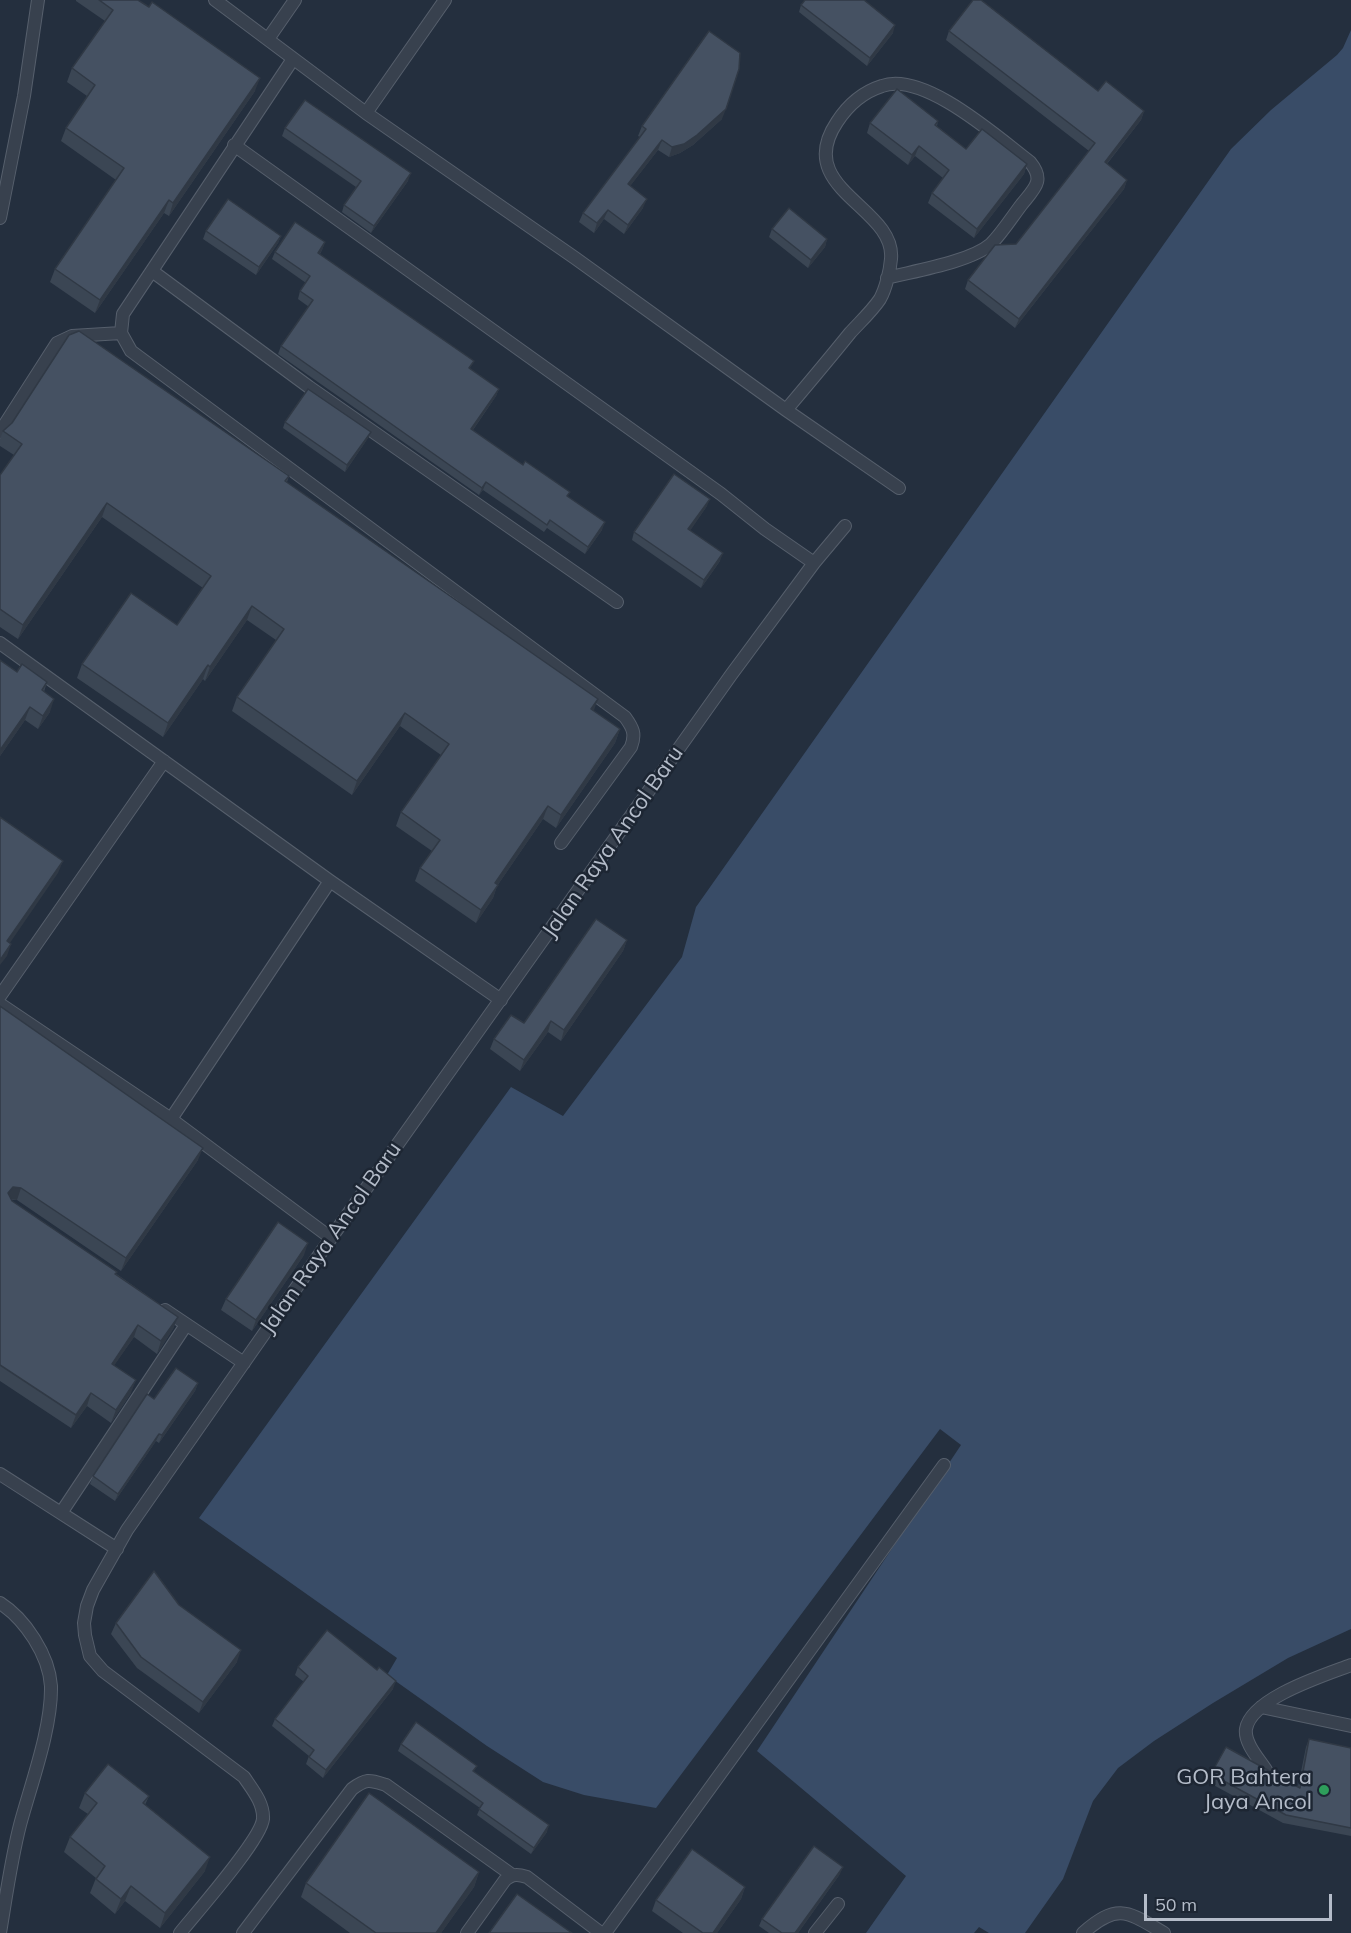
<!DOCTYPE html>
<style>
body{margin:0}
#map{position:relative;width:1351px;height:1933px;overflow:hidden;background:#242f3e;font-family:Mulish,sans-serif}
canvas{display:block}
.scale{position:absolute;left:1144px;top:1894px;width:188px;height:27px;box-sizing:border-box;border:3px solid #b4bcc9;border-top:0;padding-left:8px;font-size:18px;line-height:21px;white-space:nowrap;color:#b4bcc9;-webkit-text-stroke:4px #1d2633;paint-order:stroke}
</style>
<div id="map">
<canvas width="1351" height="1933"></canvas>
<div class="scale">50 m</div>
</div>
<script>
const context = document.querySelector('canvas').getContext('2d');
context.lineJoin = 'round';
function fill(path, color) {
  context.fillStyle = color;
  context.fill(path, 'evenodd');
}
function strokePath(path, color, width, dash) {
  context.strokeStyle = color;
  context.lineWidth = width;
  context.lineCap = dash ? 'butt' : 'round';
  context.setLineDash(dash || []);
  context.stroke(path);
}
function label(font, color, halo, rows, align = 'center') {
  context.font = font + ' Mulish,sans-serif';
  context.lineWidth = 5;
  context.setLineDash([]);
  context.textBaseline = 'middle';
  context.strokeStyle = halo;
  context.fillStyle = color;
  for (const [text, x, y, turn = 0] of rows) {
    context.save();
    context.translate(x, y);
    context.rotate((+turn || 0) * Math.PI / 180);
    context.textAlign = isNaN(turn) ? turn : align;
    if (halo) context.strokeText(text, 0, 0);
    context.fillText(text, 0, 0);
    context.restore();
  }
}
fill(new Path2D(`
 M1351,30V1629L1288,1658L1213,1703L1154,1741L1118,1768L1093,1801L1063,1879L1025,1933H989L979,1927L974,1933H866L906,1876L757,1751L961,1445L940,1429L656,1808L584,1795L543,1782L487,1746L387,1675L397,1658L199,1518L511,1087L563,1116L682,957L696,907L1231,149L1271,110L1337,55L1343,48Z`), '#394c67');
const service = new Path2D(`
 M215,0L366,113L575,258L786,410L899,488
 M268,39L295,0
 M293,59L123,314L121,333L131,351L625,717C633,728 636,734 631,747L561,843
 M366,113L445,0
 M234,145L721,494L765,529L814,563
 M0,218L24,96L38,0
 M152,271L309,387L617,602
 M786,410C808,384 829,359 850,333C860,322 872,311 880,299C886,288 890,271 891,259C896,207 792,189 837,122C848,105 863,92 882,86C924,71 997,137 1030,162C1045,180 1035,188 1022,204C1012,217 1002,233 991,244C970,262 914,271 887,278
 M0,432L57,343L72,336L121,333
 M0,643L330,881L501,1000
 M0,996L164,761
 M0,1004L171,1119L331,1238
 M171,1119L330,881
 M165,1310L244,1363
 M0,1474L117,1549
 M61,1513L186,1325
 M0,1603C25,1619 49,1655 51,1686C52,1728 31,1784 20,1825C11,1860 6,1897 0,1933
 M1261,1707L1351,1726
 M1266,1770C1259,1759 1244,1743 1246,1729C1251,1698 1325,1675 1351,1665
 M180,1933C196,1913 261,1840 263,1819C264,1803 252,1789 244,1777L103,1671L90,1656L85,1635L84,1623L87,1606L93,1590L127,1530L331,1238L731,675L814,563L845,526
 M243,1933L352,1789C367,1778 370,1780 386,1785L512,1875
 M467,1933L505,1880C513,1874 517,1874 527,1877L601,1933
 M605,1933L944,1465
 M815,1933L838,1904
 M1083,1933C1118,1902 1128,1912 1164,1933`);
strokePath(service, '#565f6c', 14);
strokePath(service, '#38414e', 12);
fill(new Path2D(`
 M76,0H138L255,91L169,216L164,213L95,313L50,282L55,269L116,180L61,141L66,128L87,96L67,82L72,68L105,21L76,1Z
 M801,5L893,33L867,66L799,12Z
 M949,31L1144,111L1141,120L1107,164L1127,180L1124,189L1015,328L965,289L968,280L1016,244L1089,151L946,40Z
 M722,119L693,145L680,153L669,157L658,150L630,186L643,208L624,234L604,219L594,233L579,222L583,213L640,137L638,136L642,126Z
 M938,121L937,126L966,149L1027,164L1024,174L974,238L928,203L932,193L943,178L915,156L908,165L867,133L870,123Z
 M285,128L408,181L371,233L342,212L344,205L356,187L282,136Z
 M772,229L827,239L825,247L808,268L769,237Z
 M206,231L281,236L278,243L256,275L203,239Z
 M325,242L322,250L320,254L471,369L499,389L496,396L473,430L568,497L602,530L585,554L547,528L544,532L483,490L479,495L278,354L281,346L309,307L298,299L300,291L306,283L272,259L275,252Z
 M285,422L368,438L345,472L283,428Z
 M3,431L289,476L287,482L594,711L620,729L615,743L556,828L543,819L497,886L493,898L476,923L415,881L420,868L432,851L396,826L401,812L441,755L400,726L352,795L232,711L237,697L276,640L247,620L205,681L203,679L163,737L77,678L82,664L177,625L203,588L102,517L18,639L0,627V475L14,455L0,446V439Z
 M707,506L690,530L720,561L701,588L632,540L634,532Z
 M0,660L17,672L47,682L44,692L50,712L38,729L25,720L0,756Z
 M627,940L623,951L561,1041L548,1032L520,1071L490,1049L494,1039L524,1023Z
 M0,1006L198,1160L121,1271L17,1200H11L12,1201L178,1317L173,1329L157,1354L134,1337L114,1365L131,1393L111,1423L87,1406L71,1428L0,1381Z
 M304,1255L252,1331L221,1310L226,1299Z
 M198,1383L195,1391L159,1443L156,1441L115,1501L90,1484L93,1476L154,1399Z
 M179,1605L237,1662L199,1713L137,1668L111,1634L116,1623Z
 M298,1667L393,1689L323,1778L306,1764L309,1756L272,1726L275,1719L304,1682L295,1675Z
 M1309,1739L1351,1748V1836L1283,1823L1208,1782L1211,1774L1298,1787L1306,1747Z
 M401,1744L475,1772L547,1832L531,1854L477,1815L480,1808L398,1751Z
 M85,1793L149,1796L145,1805L205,1871L160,1928L125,1901L115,1914L90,1893L96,1878L64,1852L70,1837L88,1814L79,1808Z
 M479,1872L474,1887L441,1933H350L301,1897L306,1883Z
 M840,1874L798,1933H769L759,1926L762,1919Z
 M745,1887L741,1899L717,1933H683L652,1911L656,1900Z`), '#3b4654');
fill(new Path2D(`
 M895,25L893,33L867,66L870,58Z
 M260,78L255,91L169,216L173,203Z
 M726,109L722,119L693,145L680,153L669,157L672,147Z
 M1144,111L1141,120L1101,171L1105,162Z
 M662,140L658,150L624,194L628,184Z
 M919,146L915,156L908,165L912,155Z
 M1027,164L1024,174L974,238L977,229Z
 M411,173L408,181L371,233L374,226Z
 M1127,180L1124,189L1015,328L1019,319Z
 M647,199L643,208L624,234L628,225Z
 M169,200L164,213L95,313L100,300Z
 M608,210L604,219L594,233L597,223Z
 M281,236L278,243L256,275L259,267Z
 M827,239L825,247L808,268L811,260Z
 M325,242L322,250L315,261L318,253Z
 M499,389L496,396L468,437L471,429Z
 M371,432L368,438L345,472L347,465Z
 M486,482L483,490L479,495L482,488Z
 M710,499L707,506L686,537L688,529Z
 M107,503L102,517L18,639L23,625Z
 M605,522L602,530L585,554L588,547Z
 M723,553L720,561L701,588L704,580Z
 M252,606L247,620L205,681L210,667Z
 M208,665L203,679L163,737L168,723Z
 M54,699L50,712L38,729L43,716Z
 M598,699L593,713L591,709Z
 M30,707L25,720L0,756V750Z
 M405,713L400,726L352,795L357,781Z
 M620,729L615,743L556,828L561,815Z
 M548,806L543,819L497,886L493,898L476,923L481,910L495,883Z
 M63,861L58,873L3,953L7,941Z
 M627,940L623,951L561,1041L564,1030Z
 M11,944L7,956L0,965V960Z
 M551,1021L548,1032L520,1071L524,1060Z
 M203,1148L198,1160L121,1271L126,1258Z
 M13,1187L21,1188L17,1200L9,1199L8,1193Z
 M308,1243L304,1255L252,1331L256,1320Z
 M178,1317L173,1329L157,1354L161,1341Z
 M138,1325L134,1337L107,1376L112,1364Z
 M136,1380L131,1393L111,1423L116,1410Z
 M198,1383L195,1391L159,1443L162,1435Z
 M91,1393L87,1406L71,1428L76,1415Z
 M159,1434L156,1441L115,1501L118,1494Z
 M241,1650L237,1662L199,1713L203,1702Z
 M396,1681L393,1689L323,1778L326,1770Z
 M549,1825L547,1832L531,1854L534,1848Z
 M210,1857L205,1871L160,1928L165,1913Z
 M843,1867L840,1874L798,1933H795Z
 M479,1872L474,1887L441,1933H436Z
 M131,1886L125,1901L115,1914L121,1899Z
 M745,1887L741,1899L717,1933H713Z`), '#303945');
const building = new Path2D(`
 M99,0H138L149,7L152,2L260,78L173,203L169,200L100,300L55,269L124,168L66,128L95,85L72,68L113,10Z
 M805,0H864L895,25L870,58L801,5Z
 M973,0H981L1098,91L1106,81L1144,111L1105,162L1127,180L1019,319L968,280L995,245L1016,244L1095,143L949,31Z
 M709,31L740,53L739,69L726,109L697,135L684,144L672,147L662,140L628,184L647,199L628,225L608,210L597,223L583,213L646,129L642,126Z
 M897,89L938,121L935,125L966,149L982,129L1027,164L977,229L932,193L949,170L919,146L912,155L870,123Z
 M305,100L411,173L374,226L344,205L361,181L285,128Z
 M228,199L281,236L259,267L206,231Z
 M789,208L827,239L811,260L772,229Z
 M295,222L325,242L318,253L474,361L469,368L499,389L471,429L523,465L525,461L570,492L567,496L605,522L588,547L550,520L547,525L486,482L482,488L281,346L313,300L300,291L310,276L275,252Z
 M79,331L289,476L285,481L598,699L591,709L620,729L561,815L548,806L495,883L498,885L481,910L420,868L440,840L401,812L449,744L405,713L357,781L237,697L284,629L252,606L210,667L208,665L168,723L82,664L131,593L177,625L211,576L107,503L23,625L0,609V475L22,444L3,431L12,423L69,335Z
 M308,389L371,432L347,465L285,422Z
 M674,474L710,499L688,529L723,553L704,580L634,532Z
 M0,660L17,672L22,664L47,682L42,690L54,699L43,716L30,707L0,750Z
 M0,817L63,861L7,941L11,944L0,960Z
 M596,919L627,940L564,1030L551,1021L524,1060L494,1039L511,1015L524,1023Z
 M0,1006L203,1148L126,1258L21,1188L13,1187L8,1193L12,1201L117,1272L115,1274L178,1317L161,1341L138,1325L112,1364L136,1380L116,1410L91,1393L76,1415L0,1365Z
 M278,1222L308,1243L256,1320L226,1299Z
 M176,1368L198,1383L162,1435L159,1434L118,1494L93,1476L147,1394L154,1399Z
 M154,1571L179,1605L241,1650L203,1702L141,1657L116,1623Z
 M327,1630L377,1670L379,1667L396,1681L326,1770L309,1757L314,1750L275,1719L308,1676L298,1667Z
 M416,1722L477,1766L473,1771L549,1825L534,1848L479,1809L483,1803L401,1744Z
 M1309,1739L1351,1748V1828L1286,1815L1211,1774L1226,1747L1300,1788Z
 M108,1764L149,1796L143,1803L210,1857L165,1913L131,1886L121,1899L96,1879L105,1866L70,1837L97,1803L85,1793Z
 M369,1793L479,1872L436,1933H376L306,1883Z
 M814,1846L843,1867L795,1933H782L762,1919Z
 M692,1849L745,1887L713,1933H703L656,1900Z
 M517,1894L572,1933H489Z`);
fill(building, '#455162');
strokePath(building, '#303945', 1.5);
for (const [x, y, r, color] of [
 [1324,1790,6,"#2e9e5b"]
]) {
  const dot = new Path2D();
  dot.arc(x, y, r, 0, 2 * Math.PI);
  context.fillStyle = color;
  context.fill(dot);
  strokePath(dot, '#1d2633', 2);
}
label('22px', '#b4bcc9', '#1d2633', [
 ["Jalan Raya Ancol Baru",613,842,-55],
 ["Jalan Raya Ancol Baru",331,1238,-55]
]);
label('22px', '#b4bcc9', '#1d2633', [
 ["GOR Bahtera",1312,1777],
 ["Jaya Ancol",1312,1802]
], 'right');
</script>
